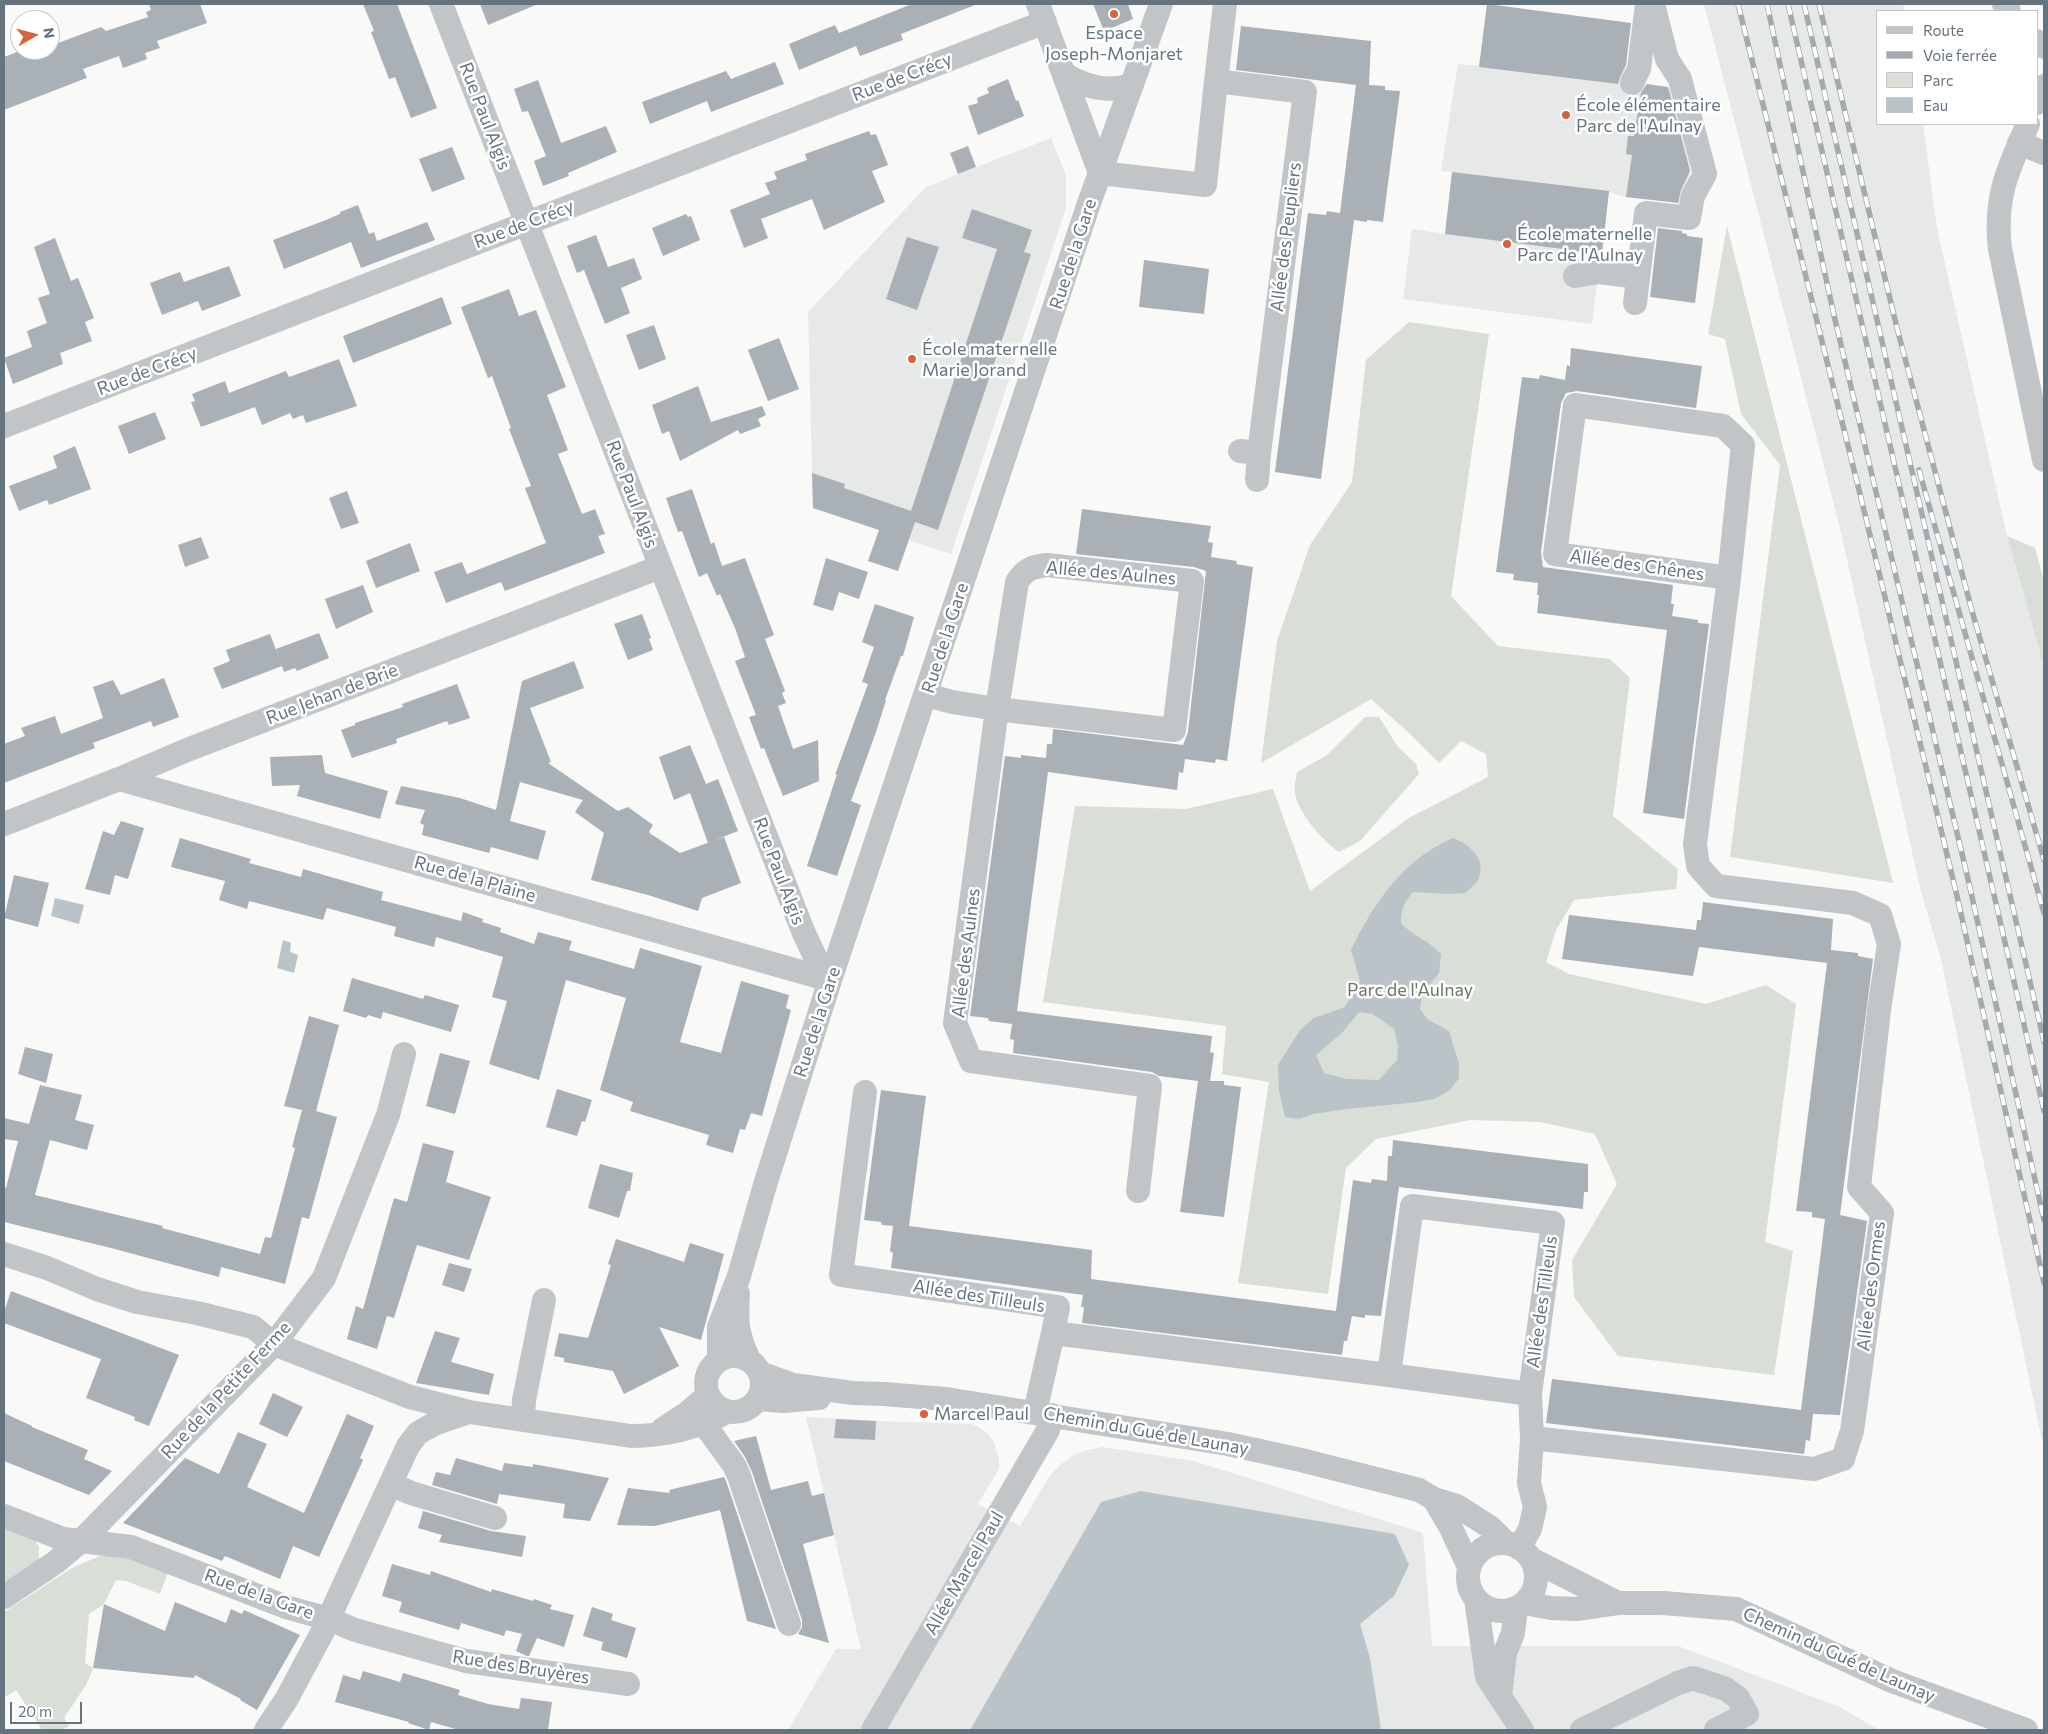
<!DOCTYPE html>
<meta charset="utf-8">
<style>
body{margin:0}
#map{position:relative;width:2048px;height:1734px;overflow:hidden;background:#f9f9f7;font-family:Commissioner,sans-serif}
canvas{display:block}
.frame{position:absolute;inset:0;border:5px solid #667480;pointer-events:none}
.legend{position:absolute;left:1876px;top:10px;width:162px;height:115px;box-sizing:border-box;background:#fff;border:1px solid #c2c7cc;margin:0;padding:6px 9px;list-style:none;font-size:15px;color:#667480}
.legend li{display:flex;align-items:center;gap:10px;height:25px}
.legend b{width:25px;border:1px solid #c2c7cc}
.north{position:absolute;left:10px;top:10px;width:50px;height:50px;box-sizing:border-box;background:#fff;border:1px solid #c2c7cc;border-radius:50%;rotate:82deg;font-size:14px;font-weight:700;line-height:20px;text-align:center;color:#667480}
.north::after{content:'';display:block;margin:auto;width:18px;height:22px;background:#d6633a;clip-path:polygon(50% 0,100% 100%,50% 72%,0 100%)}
.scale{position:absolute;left:10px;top:1702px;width:72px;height:22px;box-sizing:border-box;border:2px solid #667480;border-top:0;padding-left:6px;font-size:15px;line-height:18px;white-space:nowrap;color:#667480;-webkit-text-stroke:4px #fff;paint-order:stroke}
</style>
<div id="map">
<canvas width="2048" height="1734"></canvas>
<div class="frame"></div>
<ul class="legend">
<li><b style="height:6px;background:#c1c5c8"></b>Route</li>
<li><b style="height:6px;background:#a3a9ae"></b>Voie ferrée</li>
<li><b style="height:14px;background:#d9ded7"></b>Parc</li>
<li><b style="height:14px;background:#bac4c8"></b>Eau</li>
</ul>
<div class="north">N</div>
<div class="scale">20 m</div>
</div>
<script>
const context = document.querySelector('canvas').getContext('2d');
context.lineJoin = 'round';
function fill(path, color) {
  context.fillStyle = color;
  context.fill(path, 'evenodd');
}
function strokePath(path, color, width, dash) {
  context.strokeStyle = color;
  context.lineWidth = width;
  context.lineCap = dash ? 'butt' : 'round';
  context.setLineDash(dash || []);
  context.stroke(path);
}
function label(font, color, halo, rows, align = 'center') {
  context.font = font + ' Commissioner,sans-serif';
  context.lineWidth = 5;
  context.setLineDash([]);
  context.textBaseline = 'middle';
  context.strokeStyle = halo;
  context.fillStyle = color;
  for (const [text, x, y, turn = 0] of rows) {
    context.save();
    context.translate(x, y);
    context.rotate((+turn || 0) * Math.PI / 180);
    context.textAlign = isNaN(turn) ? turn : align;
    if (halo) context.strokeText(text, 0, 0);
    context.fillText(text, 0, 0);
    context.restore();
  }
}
fill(new Path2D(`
 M1487,4L1631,23L1624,78L1642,84L1676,88L1693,144L1686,203L1626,197L1609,192L1592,324L1403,299L1412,229L1445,234L1452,172L1441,171L1458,64L1479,66Z
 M1704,4H1903L1904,11H1877V124H1923L1937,228L2007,536L2044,667V1450L1941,959L1921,892L1839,524Z
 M1051,138L1066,175V208L951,554L813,508L808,312L926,187Z
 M806,1417L876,1421L972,1424L977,1426L987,1433L993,1440L999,1459V1469L978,1504L1020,1526L1049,1477L1061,1464L1076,1454L1087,1450L1103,1447L1194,1461L1423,1533L1432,1646H1678L1840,1707L1879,1730H788L836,1649H861Z`), '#e7e8e8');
fill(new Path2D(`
 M1727,226L1893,883L1730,857L1780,465L1741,414L1725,339L1708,334Z
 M1409,322L1489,334L1451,596L1498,646L1610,659L1630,678L1613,816L1678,869L1676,889L1574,900L1556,930L1546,962L1569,974L1706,1004L1766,985L1796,1004L1765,1242L1793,1251L1774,1375L1618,1356L1574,1297L1572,1260L1617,1184L1595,1134L1540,1122L1470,1120L1376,1139L1346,1168L1328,1294L1238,1283L1269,1082L1222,1074L1226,1026L1043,1002L1075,806L1186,809L1273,789L1310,891L1409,818L1488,777L1486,754L1461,741L1439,763L1409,733L1371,699L1261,763L1277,641L1310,545L1352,482L1366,360Z
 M2007,536L2035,548L2044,582V667Z
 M1365,717H1379L1398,747L1416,764L1419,774L1360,841L1339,852C1324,842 1296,811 1295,792C1294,786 1296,778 1297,772L1327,755Z
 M4,1527L34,1539L39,1547V1560L4,1583Z
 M102,1555L126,1556L168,1572L160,1594L126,1581L116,1580L104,1604L89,1614L85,1663L93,1668L86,1685L64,1718L69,1726L62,1730H42L16,1690L4,1698V1612L72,1568Z`), '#d9ded7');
fill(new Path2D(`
 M1453,838C1470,845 1486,858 1479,878C1477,883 1470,889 1465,893L1449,894L1413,892C1404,902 1401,909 1401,923C1412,936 1429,940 1441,954L1439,973L1422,995L1420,1009L1427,1019L1449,1031L1459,1064V1078L1449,1091L1434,1099L1418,1102L1347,1109L1313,1114L1299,1119L1285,1117L1279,1091L1278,1065L1300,1030L1314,1018L1345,1007L1360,981L1351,950C1373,904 1403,859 1453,838ZM1359,1012L1373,1014L1394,1029L1398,1046L1397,1060L1379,1080L1346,1079L1324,1073L1316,1055L1342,1033Z
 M55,898L84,905L79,924L51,916Z
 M283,940L291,943L290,952L298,955L294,973L277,968Z
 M1141,1491L1395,1534L1409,1565L1394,1596L1360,1624L1370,1658L1381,1730H970L1101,1502Z`), '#bac4c8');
fill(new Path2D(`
 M149,4H200L207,23L157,41L160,48L145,53L147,59L123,68L119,56L83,69L87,78L84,79L4,110V57L22,50H50V46L101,27L106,31L148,17L146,12L151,10Z
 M363,4H397L437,108L411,118L395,77L389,79L371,32L374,31Z
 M480,4H538L488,25Z
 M912,4L975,5L901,34L903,40L860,56L856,46L799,70L789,44L835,25L839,33Z
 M1093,4H1128L1133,19L1104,31Z
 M1487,4L1631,23L1626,65L1620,77L1618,84L1479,67Z
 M1241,26L1371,41L1369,85L1385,86V90L1400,91L1383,222L1367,220V222L1354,220L1321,479L1275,472L1308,213L1326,215L1327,211L1340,213L1356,85L1236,70Z
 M775,62L784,84L711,112L707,101L650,124L642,102L726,71L731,79Z
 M1008,79L1016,101L1018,100L1024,116L978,135L968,106L978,103L977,98L989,93L987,88Z
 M538,80L561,143L606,126L617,152L568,173L569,176L543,186L534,161L546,156L528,111L522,112L514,89Z
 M1647,84L1668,87L1690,171L1681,190L1678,203L1626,197L1632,155L1626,154L1628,136H1634L1641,93Z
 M869,131L871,135L876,134L888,165L872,171L885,202L824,230L812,199L761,219L768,238L744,248L730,210L770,194L765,183L777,179L774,172L807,160L805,154Z
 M968,146L976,167L958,174L950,153Z
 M452,147L465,179L432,192L419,159Z
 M1452,172L1609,191L1602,254L1445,234Z
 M358,205L369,234L374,232L377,241L427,222L435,240L361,268L351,242L284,269L273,240L326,220L340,214V212Z
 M972,209L1032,230L1024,252L1031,254L938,530L915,522L898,571L868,561L879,530L813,508L812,473L845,484L844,488L911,511L997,249L962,238Z
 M686,214L688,217L691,216L700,240L663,256L652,228Z
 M1658,228L1682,231V233L1687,234V236L1703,238L1695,303L1650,297Z
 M596,235L608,267L634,258L642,279L621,288L630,313L605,324L584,270L577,273L567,246Z
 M907,237L939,247L917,310L886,299Z
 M55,238L71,281L78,278L94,318L85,322L92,341L60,353L63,364L13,384L4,358L32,347L27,331L47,323L38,298L50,294L34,247Z
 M1144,260L1209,269L1204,314L1139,307Z
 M229,266L241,296L202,311L198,301L162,315L150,283L180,272L184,282Z
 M509,289L519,316L536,310L566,387L547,395L568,450L558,454L582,514L595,509L605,534L598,536L605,553L505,591L501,582L446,603L434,572L462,562L467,574L546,543L525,488L531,486L509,429L511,428L492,376L488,378L461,307Z
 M442,297L452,324L353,363L343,336Z
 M654,325L666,359L639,370L626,335Z
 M779,338L799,389L768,401L748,350Z
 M1571,348L1702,366L1696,408L1577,391L1566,393L1561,403L1541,552L1543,567L1673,585L1671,604H1674L1672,616L1698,620V623L1709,624L1684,819L1643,813L1667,630L1537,613L1539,595H1537L1538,583L1513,580L1514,574L1496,572L1522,377L1539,379L1540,375L1565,380L1567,365L1570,366Z
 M339,359L357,406L306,423L303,415L293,419L290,413L262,425L255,407L201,427L191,402L195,401L192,394L225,381L229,393L286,371L289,377Z
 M698,386L711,422L762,406L766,415L758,419L761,426L740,434L738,430L680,461L669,431L662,434L652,405Z
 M155,412L166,439L129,454L118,426Z
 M75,446L91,489L49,505L47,500L19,511L9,486L57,468L53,456Z
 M692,489L711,544L714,542L722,566L745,558L774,635L765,639L785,691L782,693L786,703L778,706L793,749L818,740L819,781L783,796L764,748L761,749L749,717L756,715L735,661L745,657L735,628L720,594L717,596L707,573L699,577L682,531L678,532L666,498Z
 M347,491L359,523L341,529L329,498Z
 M1082,509L1211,526L1208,542L1213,543L1211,557L1237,561L1236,564L1253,567L1227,761L1216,759L1215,763L1185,759L1183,773L1179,772L1177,790L1048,772L1017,1011L1212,1036L1210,1052L1214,1053L1210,1081H1224V1085L1241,1087L1224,1217L1180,1212L1198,1081L1159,1076L1152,1072L1013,1053L1014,1040L1010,1039L1012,1024L989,1021L988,1018L970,1016L1005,756L1021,758V755L1046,758L1047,744H1052L1053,729L1183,745L1188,732L1206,571L1194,567L1076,554Z
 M201,537L209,558L185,567L178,545Z
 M410,543L420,571L376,588L366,561Z
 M826,558L868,572L859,599L839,592L833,611L813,605Z
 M363,585L373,612L336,629L325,599Z
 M875,604L914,617L903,656H901L885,700H886L876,732L851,801L861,805L837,876L807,866L837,774L835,775L868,684L862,682L874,647L862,642Z
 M642,614L651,638L649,639L653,650L628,660L614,624Z
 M319,633L329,658L297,671L295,668L284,672L282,666L222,689L213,668L230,661L226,650L270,634L281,663L276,649Z
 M574,661L584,688L530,708L551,762L548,763L618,811L628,807L653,825L649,832L651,834L680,853L724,837L741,883L702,898L698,911L648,895L591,880L604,833L575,812L583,800L520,782L510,821L546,831L538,860L491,847L489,853L422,835L424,825L420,823L425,810L395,804L401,786L460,798L496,810L522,681Z
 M164,678L179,717L153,727L151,721L93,743L95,748L4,783V744L25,736L21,728L55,716L61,734L103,718L93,687L113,680L121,695Z
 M457,684L470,718L449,725L447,721L396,739L397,743L352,758L341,730L355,725V723L403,707L402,704Z
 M690,745L706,784L718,779L738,831L708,843L690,793L674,800L659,757Z
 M322,755L325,773L388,791L380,819L297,796L300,785L272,786L270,757Z
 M121,821L144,828L128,879L115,875L110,895L85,889L103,831L114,835Z
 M180,838L251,859L249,863L301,877L303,869L383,892L381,900L461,921L463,912L483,919L482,922L501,928L500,932L534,944L538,932L572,941L569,950L634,969L640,948L702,966L680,1042L721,1053L741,981L789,995L786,1008L791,1010L762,1116L751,1113L745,1130L740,1129L733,1153L706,1145L709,1135L630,1111L633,1102L600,1090L626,998L566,980L539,1080L489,1064L507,1001L492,997L503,957L436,937L434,947L394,936L396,927L327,908L323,920L249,901L247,909L219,900L225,881L171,867Z
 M14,875L49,883L38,927L4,918Z
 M1703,902L1833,919L1831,950L1858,953V956L1873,959L1840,1215L1867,1221L1840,1415L1813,1414L1810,1441L1806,1440L1804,1454L1546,1423L1552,1379L1801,1410L1825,1219L1812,1217V1212L1796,1211L1827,963L1699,947L1693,976L1562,959L1569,915L1696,930L1697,920H1701Z
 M352,978L423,999L425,995L459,1005L451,1032L383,1012L381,1019L368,1015L366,1018L343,1011Z
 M309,1016L339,1025L316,1111L337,1117L309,1219L302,1217L285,1284L221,1267L219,1277L111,1248L4,1222V1188H6L18,1141L4,1139V1118L29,1124L40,1085L82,1095L75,1120L94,1125L87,1150L50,1140L35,1195L163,1226L162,1228L260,1254L265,1237L271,1238L295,1148L292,1147L302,1110L284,1106Z
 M25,1047L53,1054L46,1083L18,1074Z
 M440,1053L470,1061L455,1114L426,1106Z
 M557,1089L592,1100L585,1122L582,1121L577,1136L546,1127Z
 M881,1090L926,1096L909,1226L1092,1250L1091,1279L1336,1311L1353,1180L1371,1183L1372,1179L1387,1181L1388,1156H1392L1393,1140L1588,1164V1192H1584L1583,1209L1399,1187L1381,1316L1365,1315V1318L1352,1316L1347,1341H1344L1342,1355L1082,1323L1084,1307H1081L1083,1295L891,1268L893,1253L890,1251L893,1226L882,1225L881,1222L864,1220Z
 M423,1143L454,1151L446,1182L491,1197L469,1260L417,1245L394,1318L387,1316L377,1349L347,1339L356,1306L363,1309L394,1198L407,1202Z
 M600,1164L633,1173L630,1191H627L619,1218L588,1208Z
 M616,1239L684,1262L690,1243L724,1254L701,1340L659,1327L679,1366L624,1394L613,1371L564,1362V1358L554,1356L559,1333L588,1338L611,1265L608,1264Z
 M449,1263L472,1269L464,1292L442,1285Z
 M11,1291L179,1355L149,1426L134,1420L135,1417L86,1398L101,1359L4,1323V1312Z
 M435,1331L460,1338L451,1362L494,1374L489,1395L416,1383Z
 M273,1393L303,1407L287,1437L259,1424Z
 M4,1413L32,1426V1427L88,1450L84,1459L112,1471L89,1495L4,1461Z
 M347,1414L374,1426L360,1458L363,1460L319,1557L293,1546L280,1579L225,1556L222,1561L123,1523L185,1458L219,1474L238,1432L267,1444L247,1487L304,1513Z
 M836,1419L876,1421L875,1440L834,1438Z
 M756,1436L771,1490L808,1481L812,1496L824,1493L834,1535L803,1544L829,1643L798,1634L802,1627V1620L752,1472L745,1457L734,1441Z
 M456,1458L502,1471L504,1463L533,1467V1464L609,1478L590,1521L563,1518L565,1504L499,1494L497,1504L432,1485L436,1472L450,1475Z
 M724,1477L726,1481L776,1629L747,1621L720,1510L655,1526L617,1525L628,1488L670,1493L669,1490Z
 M423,1511L491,1531L526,1536L522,1557L439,1542L442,1535L418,1528Z
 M392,1564L430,1575L431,1571L491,1592L492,1589L533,1601L534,1599L552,1605L550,1609L574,1615L564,1647L537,1638L529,1656H527L516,1651L522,1634L506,1630L504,1636L461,1623L459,1630L399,1612L402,1602L382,1596Z
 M175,1602L226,1623L231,1609L242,1614L244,1610L300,1635L257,1710L240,1700L241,1699L195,1675L194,1678L93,1668L104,1604L165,1631Z
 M592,1607L613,1614L611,1620L636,1628L627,1658L601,1650L603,1642L583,1636Z
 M363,1671L400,1682L403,1673L460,1690L458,1695L488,1704L519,1709L521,1698L552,1702L548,1730H459L431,1722L429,1730L408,1723L409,1722L335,1702L343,1675L360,1680Z`), '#a9b0b6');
strokePath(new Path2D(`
 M441,4L803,931L817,961L830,980
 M1038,4L1100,173
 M2004,4L2009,11
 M2037,41L2044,47
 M1064,74C1085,87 1108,93 1132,85
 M1216,81L1225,4
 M1632,83L1639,69L1647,4
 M2037,103L2044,86
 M2028,124C2008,169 1994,197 2000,249L2044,460
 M2019,143L2044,153
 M1100,173L1205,185L1216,81L1305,92L1259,453L1240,451
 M1575,276L1599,272L1638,277
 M1635,303L1646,213L1689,218L1693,196L1705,174L1680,79L1667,59L1653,4
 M4,426L1045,22
 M1257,480L1259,453
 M1047,565L1192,581L1174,730L997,709L1017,582C1025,569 1032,567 1047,565Z
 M927,695L952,702L997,709L955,1023L971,1061L1150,1086L1138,1191
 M119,779L830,980
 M4,824L119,779L187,750L660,567
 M865,1092L841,1275L1058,1307L1053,1333L1389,1375
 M4,1254L47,1268L97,1289L137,1302L197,1313L253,1327L274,1344L410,1397L469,1412L631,1436C665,1436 697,1428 727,1412
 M738,1294C736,1323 737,1333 749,1360
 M706 1384a28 28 0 1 1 56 0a28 28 0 1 1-56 0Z
 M719,1359V1327L739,1276L765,1185L830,980L1088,206L1161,4
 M760,1373L793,1385L853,1393L884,1394L946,1399L1228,1444L1301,1460L1419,1490L1434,1499L1457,1506L1490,1527L1506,1543
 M758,1399L783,1401L819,1398
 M1035,1412L1053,1333
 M523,1419L524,1400L544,1300
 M704,1424L734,1465L739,1476L789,1624
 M663,1429L686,1414L707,1396
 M1532,1438L1814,1469L1843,1459L1852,1431L1882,1213L1859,1187L1879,1010L1889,944L1880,915L1853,903L1716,886L1698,866L1695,844L1729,578L1743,445L1723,426L1575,405L1555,554L1729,578
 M391,1484L411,1493L495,1518
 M1434,1499L1451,1528L1469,1567
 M4,1516L63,1539L131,1547L289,1608L329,1619L355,1630L466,1661L628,1684
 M1468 1577a34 34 0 1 1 68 0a34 34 0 1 1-68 0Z
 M1519,1548L1530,1529L1535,1507L1529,1483L1532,1438L1530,1394L1553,1223L1412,1206L1389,1375L1530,1394
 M1531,1559L1618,1603
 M4,1597L56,1562L82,1540L274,1344L324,1278L388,1115L404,1054
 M1476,1599L1487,1677L1522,1730
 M1524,1603L1551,1608L1576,1609L1618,1603H1663L1736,1609L1892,1681L2026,1730
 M1500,1697L1505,1653L1513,1633L1516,1608
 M266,1730L286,1700L322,1633L408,1446L418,1433L434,1424L469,1412
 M873,1730L1048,1430L1052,1415
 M1582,1730L1678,1683L1693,1678L1726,1689L1738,1698L1747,1714L1716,1730`), '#c1c5c8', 24);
const rail = new Path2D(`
 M1738,4L1862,502L1957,896L2044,1283
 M1767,4L1833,311L1968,879L2044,1220
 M1788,4L2044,1111
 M1804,4L2044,1042
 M1819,4L1897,328L1972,611L2044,860
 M1919,470L2044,913`);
strokePath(rail, '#a3a9ae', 5.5);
strokePath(rail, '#fff', 4, [11]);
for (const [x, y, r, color] of [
 [1114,14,5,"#d6633a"],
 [1566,115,5,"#d6633a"],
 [1507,244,5,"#d6633a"],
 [912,359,5,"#d6633a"],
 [924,1414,5,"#d6633a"]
]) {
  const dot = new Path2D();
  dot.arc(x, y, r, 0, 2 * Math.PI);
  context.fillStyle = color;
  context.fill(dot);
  strokePath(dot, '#fff', 2);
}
label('18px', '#667480', '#fff', [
 ["Espace",1114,33,"center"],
 ["Joseph-Monjaret",1114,54,"center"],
 ["École élémentaire",1576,105],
 ["Parc de l'Aulnay",1576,126],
 ["École maternelle",1517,234],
 ["Parc de l'Aulnay",1517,255],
 ["École maternelle",922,349],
 ["Marie Jorand",922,370],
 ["Marcel Paul",934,1414]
], 'left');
label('18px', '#667480', '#fff', [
 ["Rue de Crécy",902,77,-21],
 ["Rue Paul Algis",485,116,69],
 ["Rue de Crécy",524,224,-21],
 ["Allée des Peupliers",1286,237,-83],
 ["Rue de la Gare",1073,254,-72],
 ["Rue de Crécy",147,371,-21],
 ["Rue Paul Algis",632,494,69],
 ["Allée des Chênes",1637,565,8],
 ["Allée des Aulnes",1111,573,5],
 ["Rue de la Gare",945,638,-72],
 ["Rue Jehan de Brie",332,694,-21],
 ["Rue Paul Algis",779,871,69],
 ["Rue de la Plaine",475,879,16],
 ["Allée des Aulnes",966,953,-83],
 ["Rue de la Gare",817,1022,-72],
 ["Allée des Ormes",1871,1286,-83],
 ["Allée des Tilleuls",979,1296,9],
 ["Allée des Tilleuls",1542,1302,-82],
 ["Rue de la Petite Ferme",226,1390,-47],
 ["Chemin du Gué de Launay",1146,1431,10],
 ["Allée Marcel Paul",964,1573,-60],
 ["Rue de la Gare",259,1594,20],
 ["Chemin du Gué de Launay",1839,1655,24],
 ["Rue des Bruyères",521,1667,9]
]);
label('18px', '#687865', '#fff', [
 ["Parc de l'Aulnay",1410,990]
]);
</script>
